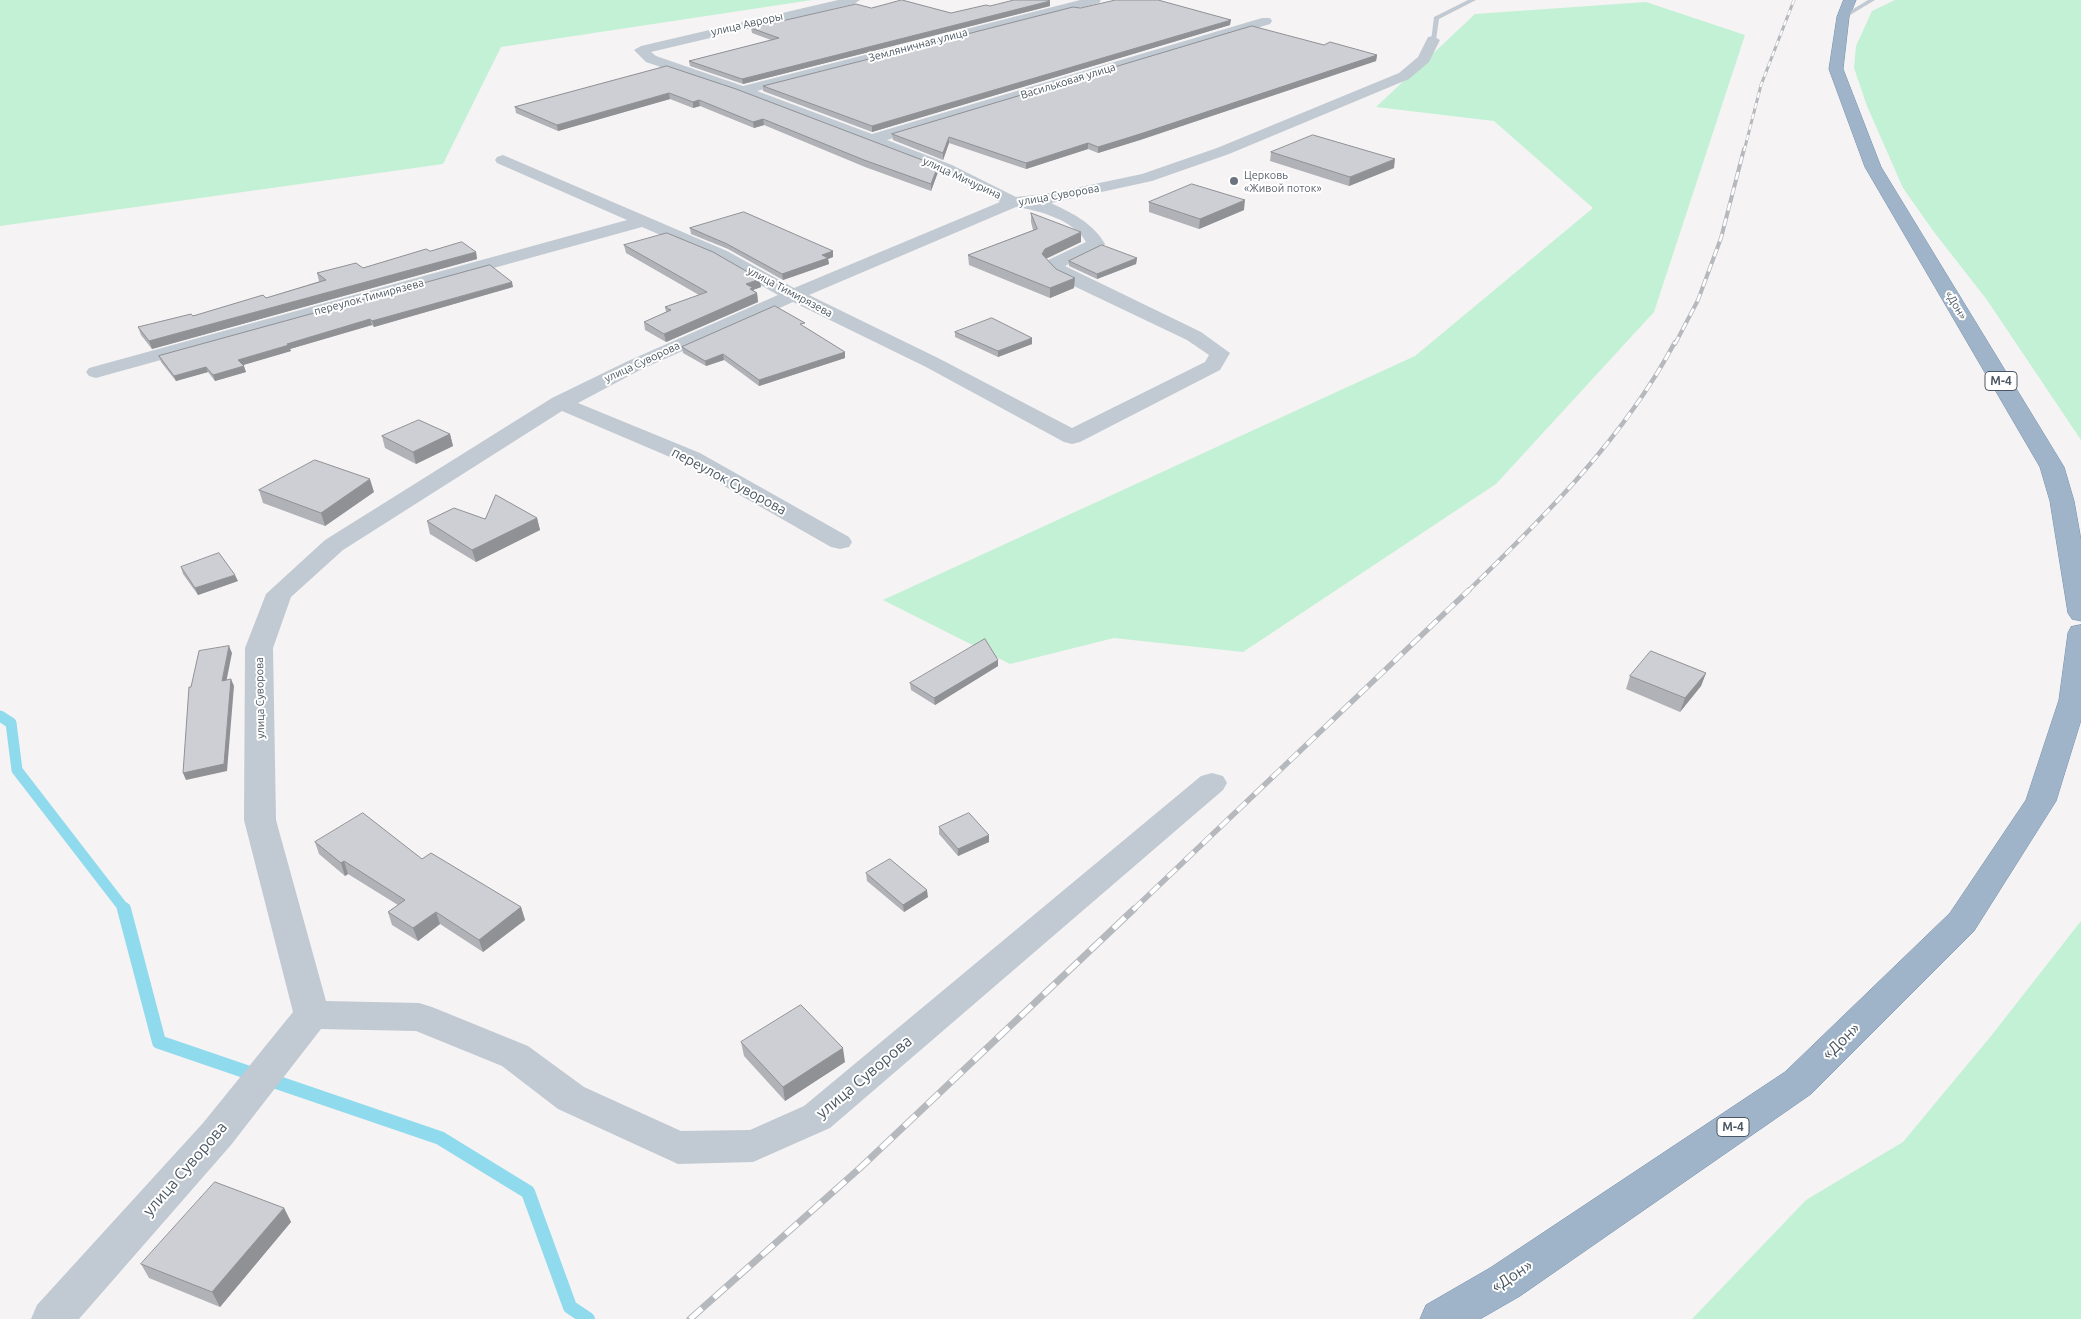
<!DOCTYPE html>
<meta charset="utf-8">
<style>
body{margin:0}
canvas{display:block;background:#f5f3f3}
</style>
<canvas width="2081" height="1319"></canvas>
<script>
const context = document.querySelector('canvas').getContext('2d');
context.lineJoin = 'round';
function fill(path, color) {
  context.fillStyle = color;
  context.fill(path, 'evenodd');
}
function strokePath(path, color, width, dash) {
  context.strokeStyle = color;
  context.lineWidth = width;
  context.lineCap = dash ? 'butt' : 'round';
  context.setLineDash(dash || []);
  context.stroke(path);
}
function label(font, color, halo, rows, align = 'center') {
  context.font = font + ' Ubuntu,sans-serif';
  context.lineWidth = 4;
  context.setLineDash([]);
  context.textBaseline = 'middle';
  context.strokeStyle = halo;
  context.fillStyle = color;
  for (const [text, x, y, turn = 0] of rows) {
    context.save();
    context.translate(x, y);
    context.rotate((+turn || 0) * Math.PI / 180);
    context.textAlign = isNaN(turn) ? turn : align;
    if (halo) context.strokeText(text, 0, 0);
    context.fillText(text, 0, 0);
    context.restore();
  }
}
fill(new Path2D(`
 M0,0H812L501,47L443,164L0,226Z
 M1895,0H2081V440L1987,300L1934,232L1903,188L1867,106L1854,68L1856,46L1872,11Z
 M1646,2L1745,35L1654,312L1496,484L1243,652L1114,638L1010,664L883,600L1415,356L1593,208L1494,121L1376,107L1475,14Z
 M2081,921V1319H1692L1806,1200L1903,1142L1991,1036Z`), '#c3f1d5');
strokePath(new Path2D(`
 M0,716L11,723L17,770L125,910`), '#90daee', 11);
strokePath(new Path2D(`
 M124,909L159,1042L440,1138L528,1192L570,1307L588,1319`), '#90daee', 14);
const trunk = new Path2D(`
 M1844,0H1856L1849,17L1843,69L1881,167L2064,467L2074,501L2081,540V621L2072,619L2068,613L2050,501L2040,467L1865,167L1829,69L1837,17Z
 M2081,625V720L2056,801L1974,931L1811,1094L1520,1296L1480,1319H1420L1426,1305L1490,1268L1785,1072L1950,913L2026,800L2059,700L2068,633L2071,627Z`);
strokePath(trunk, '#7690ad', 1);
fill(new Path2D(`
 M1468,0H1476L1439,19L1436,40L1431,41L1434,17Z
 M1868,0H1875L1845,18L1840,17Z`), '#c1cad2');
fill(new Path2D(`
 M838,0H860L854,4L651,52L656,56L743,86L1080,0H1101L1099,3L757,91L872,134L1262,18H1270L1272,21L1270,24L887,140L952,165L1016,197L1052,193L1142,174L1217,148L1399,73L1418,57L1428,37L1433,36L1440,40L1429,62L1409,79L1229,154L1152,181L1051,203C1072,213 1093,223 1105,244L1102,248L1065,266L1201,332L1230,353L1220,370L1080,442L1072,444L1064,442L926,367L793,302L642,369L578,403L700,453L849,537L852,542L849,547L840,549L831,547L684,463L562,411L343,550L291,597L273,648L276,820L326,1001L419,1003L432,1007L528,1046L584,1087L681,1131L750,1130L804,1106L1201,776L1212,773L1223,776L1227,783L1223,790L830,1128L753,1162L678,1164L558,1109L502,1066L416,1031L321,1029L231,1145L79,1319H31L37,1305L203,1123L293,1012L244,820L245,648L266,594L325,540L552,398L628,361L778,295L715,259L642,227L103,376L96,378L89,376L86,372L89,368L627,220L497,163L495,160L497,157L503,155L727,251L794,288L1000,202L940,171L737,93L646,62L634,50L641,46ZM1016,207C1038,210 1074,220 1086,242L1046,261L1043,265L1057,278L1187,340L1209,355L1205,362L1072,428L940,359L809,295Z`), '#c1cad2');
fill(trunk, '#9fb4c9');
const railFar4 = new Path2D(`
 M1744,151L1761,85L1794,0`);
const railFar3 = new Path2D(`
 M1675,344L1698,300L1721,238L1744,149`);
const railFar2 = new Path2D(`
 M1467,592C1545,516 1624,438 1675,342`);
const railFar1 = new Path2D(`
 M1133,910L1469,590`);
const rail = new Path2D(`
 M690,1319L860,1168L1134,909`);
strokePath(railFar4, '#b5b8bd', 3);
strokePath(railFar3, '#b5b8bd', 4);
strokePath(railFar2, '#b5b8bd', 4.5);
strokePath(railFar1, '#b5b8bd', 5.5);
strokePath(rail, '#b5b8bd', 7);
strokePath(railFar4, '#fff', 2, [5.5]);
strokePath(railFar3, '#fff', 2.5, [8]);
strokePath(railFar2, '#fff', 3, [9]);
strokePath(railFar1, '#fff', 4, [12]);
strokePath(rail, '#fff', 5, [16]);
fill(new Path2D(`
 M990,6H1050L743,84L690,66L689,61L771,40L752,33L751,28L871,8L951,13Z
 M1080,8L1230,25L872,132L763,91V86Z
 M1324,45L1377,55L1376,61L1140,140L1098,153L1088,149L1026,169L949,143L943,160L893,140L892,134Z
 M667,66L938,166V172L931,191L865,167L764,125L754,128L700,106L693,108L670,99L558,131L516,113L515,107Z
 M1271,152L1394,168L1349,186L1270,161Z
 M1149,202L1244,210L1199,229L1149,212Z
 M1031,213L1081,242L1046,259L1074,288L1050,298L969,265L968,255L1033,230L1031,222Z
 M690,228L833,251V257L828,259L829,264L783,280L728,249L691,234Z
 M624,245L761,287L753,290L757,293L758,302L666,342L645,330L644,322L666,312L665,307L699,295L626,253Z
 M430,251L476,252L477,259L152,349L141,335L138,327L193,316L266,298L320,281H319L317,273L363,268Z
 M1137,258L1136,264L1097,279L1069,266V261Z
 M513,287L374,327L372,325L290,349L291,351L243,365L246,372L215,381L208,372L176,381L161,362L159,356Z
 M805,327L845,358L759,386L724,360L706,366L683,353L682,347Z
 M955,332L1032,344L998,357L955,337Z
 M450,434L453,446L416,464L385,448L382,436Z
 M259,490L374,492L325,526L263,503Z
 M537,518L540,530L476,562L430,534L427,521Z
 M181,567L238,581L198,595L183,574Z
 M998,660V666L935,705L911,690L910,683Z
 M1706,673L1701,686L1680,712L1626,689L1630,676Z
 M939,827L989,842L958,856L939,834Z
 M315,842L422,859L521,907L525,920L483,952L440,924L418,941L392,925L388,912L398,905L348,874L345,876L319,854Z
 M866,873L928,897L904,912L867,881Z
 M741,1042L845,1062L785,1101L744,1056Z
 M284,1208L291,1222L220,1307L149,1278L141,1264Z`), '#b0b2b7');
fill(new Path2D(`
 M1050,1V6L743,84L742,79Z
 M1231,20L1230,25L872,132V126Z
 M1377,55L1376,61L1140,140L1098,153V147Z
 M669,93L670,99L558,131L557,125Z
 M699,100L700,106L693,108V102Z
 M763,119L764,125L754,128L753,122Z
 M949,137V143L943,160V153Z
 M1088,143V149L1026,169V163Z
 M1395,159L1394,168L1349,186L1350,177Z
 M938,166V172L931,191V184Z
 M1245,200L1244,210L1199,229L1200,219Z
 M1081,232V242L1045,259L1042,254L1045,249Z
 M833,251V257L828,259L829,264L783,280L782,274L822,255Z
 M476,252L477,259L152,349L149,341Z
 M1137,258L1136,264L1097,279V274Z
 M1075,278L1074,288L1050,298V288Z
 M760,279L761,287L753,290L757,293L758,302L666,342L664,334L746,284Z
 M512,282L513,287L374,327L372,321Z
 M370,319L372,325L290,349L291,351L240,366L238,360L287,344Z
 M1032,338V344L998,357V351Z
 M845,352V358L759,386V380Z
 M723,354L724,360L706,366L705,361Z
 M244,366L246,372L215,381L213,375Z
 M206,367L208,372L176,381L174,376Z
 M450,434L453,446L416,464L413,452Z
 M370,479L374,492L325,526L321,513Z
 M537,518L540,530L476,562L472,550Z
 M235,575L238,581L198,595L195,588Z
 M229,646L232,653L225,688L222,681Z
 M998,660V666L935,705L934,698Z
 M1706,673L1701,686L1680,712L1685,698Z
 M231,679L234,686L227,771L186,780L183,773Z
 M989,835V842L958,856V849Z
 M344,861L348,874L345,876L341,863Z
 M927,890L928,897L904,912L903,905Z
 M521,907L525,920L483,952L479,940Z
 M436,912L440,924L418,941L413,928Z
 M843,1048L845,1062L785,1101L783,1087Z
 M284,1208L291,1222L220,1307L212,1292Z`), '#909195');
const building = new Path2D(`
 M902,0L951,13L986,5L990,6L1014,0H1047L1050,1L742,79L689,61L779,38L751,28L856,4L871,8Z
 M1116,0H1158L1231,20L872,126L763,86L1073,7L1080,8Z
 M1252,26L1324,45L1330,42L1377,55L1140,134L1098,147L1088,143L1026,163L949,137L943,153L892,134Z
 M667,66L736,89L938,166L931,184L864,160L763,119L753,122L699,100L693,102L669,93L557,125L515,107Z
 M1313,135L1395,159L1350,177L1271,152Z
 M1192,184L1245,200L1200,219L1149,202Z
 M744,212L833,251L822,255L828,258L782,274L727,244L690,228Z
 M1031,213L1081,232L1045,249L1042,254L1056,269L1075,278L1050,288L968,255L1037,229Z
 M667,233L713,252L760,279L746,284L753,288L750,289L757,293L664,334L644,322L671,310L665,307L707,292L624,245Z
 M462,242L476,252L149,341L138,327L191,314L193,316L263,295L266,298L326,280L317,273L356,263L363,268L426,249L430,251Z
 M1102,245L1137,258L1097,274L1069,261Z
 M490,265L512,282L372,321L370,319L287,344L289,345L238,360L244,366L213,375L206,367L174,376L159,356Z
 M775,306L805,323L800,324L845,352L759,380L723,354L705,361L682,347Z
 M992,318L1032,338L998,351L955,332Z
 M419,420L450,434L413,452L382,436Z
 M315,460L370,479L321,513L259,490Z
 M496,495L537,518L472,550L427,521L454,508L485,519Z
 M219,553L235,575L195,588L181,567Z
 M985,639L998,660L934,698L910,683Z
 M229,646L222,681L231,679L224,764L183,773L189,687H191L199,651Z
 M1651,651L1706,673L1685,698L1630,676Z
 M363,813L422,859L431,853L521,907L479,940L436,912L413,928L388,912L405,900L344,861L341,863L315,842Z
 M969,813L989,835L958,849L939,827Z
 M890,859L927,890L903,905L866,873Z
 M801,1005L843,1048L783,1087L741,1042Z
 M215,1182L284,1208L212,1292L141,1264Z`);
fill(building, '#cdcfd5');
strokePath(building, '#909195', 1);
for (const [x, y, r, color] of [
 [1234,181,5,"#6b7280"]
]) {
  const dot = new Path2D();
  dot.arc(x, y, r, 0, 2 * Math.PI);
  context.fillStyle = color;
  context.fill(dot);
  strokePath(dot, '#fff', 2);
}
label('11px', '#4a5661', '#fff', [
 ["улица Авроры",747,24,-13],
 ["Земляничная улица",918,45,-15],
 ["Васильковая улица",1068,81,-17],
 ["улица Мичурина",962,178,25],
 ["улица Суворова",1059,195,-10],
 ["улица Тимирязева",790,292,28],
 ["переулок Тимирязева",369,297,-15],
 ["«Дон»",1956,305,59],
 ["улица Суворова",642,362,-25],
 ["улица Суворова",260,698,-91]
]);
label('11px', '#5b616d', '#fff', [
 ["Церковь",1244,175],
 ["«Живой поток»",1244,188]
], 'left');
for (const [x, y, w] of [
 [2001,381,32],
 [1733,1127,32]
]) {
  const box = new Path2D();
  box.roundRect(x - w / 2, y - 9.5, w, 19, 4);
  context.fillStyle = '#fff';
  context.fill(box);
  strokePath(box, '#4a5661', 1);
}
label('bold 12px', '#4a5661', null, [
 ["М-4",2001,381],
 ["М-4",1733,1127]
]);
label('14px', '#4a5661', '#fff', [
 ["переулок Суворова",729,481,28]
]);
label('16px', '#4a5661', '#fff', [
 ["«Дон»",1841,1041,-44],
 ["улица Суворова",864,1077,-40],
 ["улица Суворова",185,1169,-49],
 ["«Дон»",1512,1276,-33]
]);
</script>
